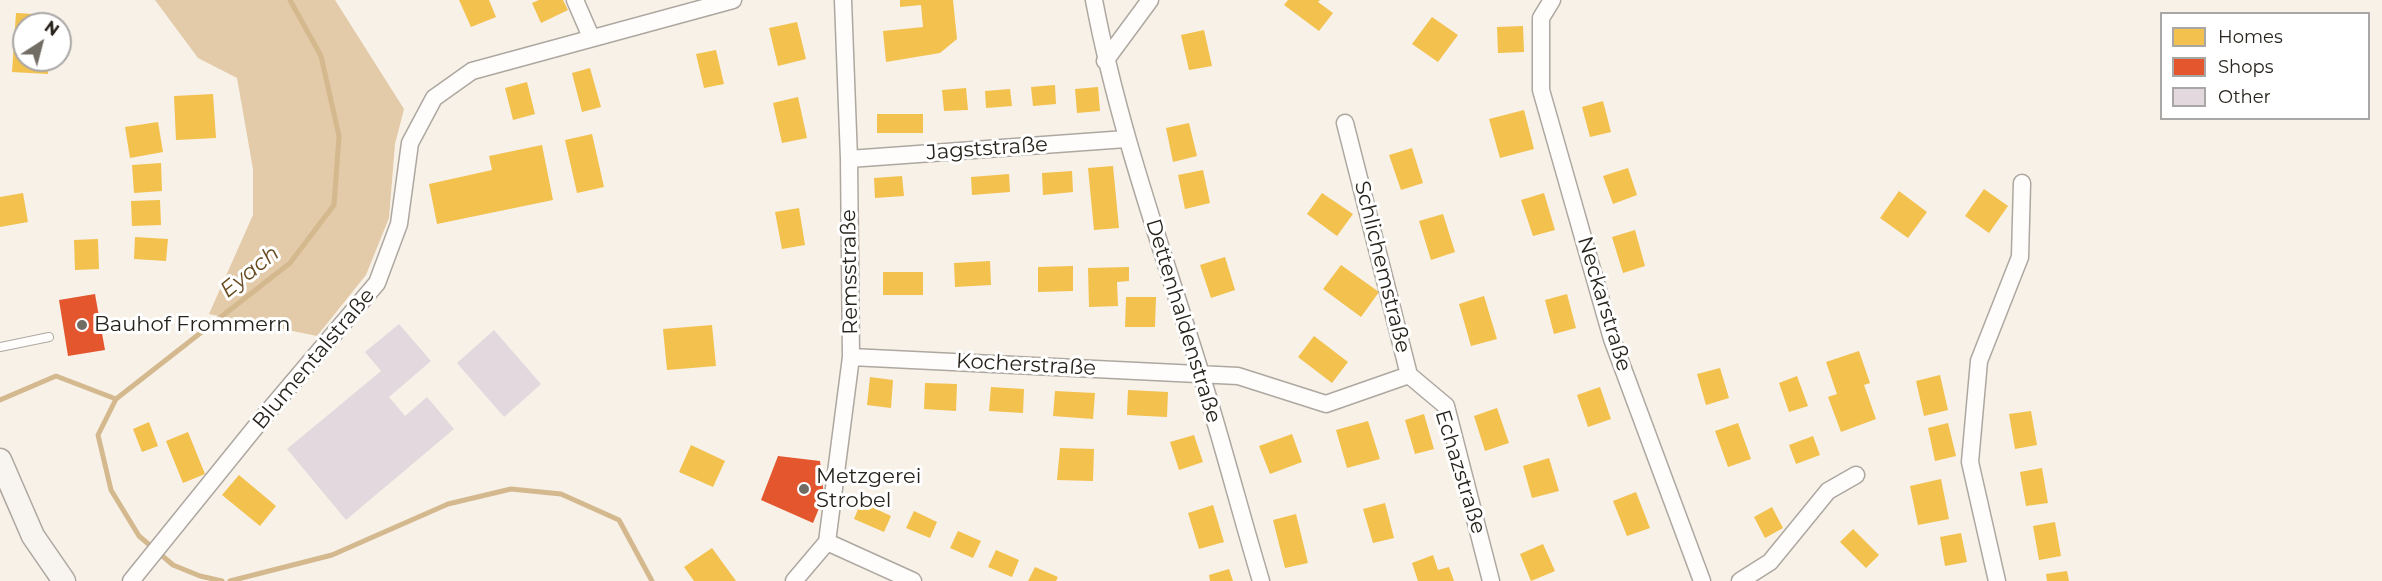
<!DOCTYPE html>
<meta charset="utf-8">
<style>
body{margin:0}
#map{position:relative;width:2382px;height:581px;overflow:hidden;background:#f8f1e8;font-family:Montserrat,sans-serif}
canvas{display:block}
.legend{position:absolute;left:2160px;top:12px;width:210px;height:108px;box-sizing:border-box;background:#fff;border:2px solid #a9a7a5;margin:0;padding:8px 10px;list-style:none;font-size:18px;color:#28241d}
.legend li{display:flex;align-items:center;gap:12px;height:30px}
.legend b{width:30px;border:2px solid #a9a7a5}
.north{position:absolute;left:12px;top:12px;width:60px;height:60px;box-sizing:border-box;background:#fff;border:2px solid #a9a7a5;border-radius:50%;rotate:36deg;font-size:16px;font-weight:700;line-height:24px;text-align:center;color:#28241d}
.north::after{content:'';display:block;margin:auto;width:21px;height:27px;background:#716c64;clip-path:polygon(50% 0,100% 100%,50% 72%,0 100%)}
</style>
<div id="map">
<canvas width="2382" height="581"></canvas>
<ul class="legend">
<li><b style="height:16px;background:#f2c14e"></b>Homes</li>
<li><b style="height:16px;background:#e4572e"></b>Shops</li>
<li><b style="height:16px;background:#e2d8de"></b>Other</li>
</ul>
<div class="north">N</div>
</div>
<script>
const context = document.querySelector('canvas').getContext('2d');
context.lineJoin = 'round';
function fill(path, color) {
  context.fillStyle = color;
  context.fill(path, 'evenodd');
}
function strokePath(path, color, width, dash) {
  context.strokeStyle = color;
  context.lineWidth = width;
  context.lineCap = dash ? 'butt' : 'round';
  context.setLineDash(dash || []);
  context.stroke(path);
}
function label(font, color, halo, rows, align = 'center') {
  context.font = font + ' Montserrat,sans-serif';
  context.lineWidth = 6;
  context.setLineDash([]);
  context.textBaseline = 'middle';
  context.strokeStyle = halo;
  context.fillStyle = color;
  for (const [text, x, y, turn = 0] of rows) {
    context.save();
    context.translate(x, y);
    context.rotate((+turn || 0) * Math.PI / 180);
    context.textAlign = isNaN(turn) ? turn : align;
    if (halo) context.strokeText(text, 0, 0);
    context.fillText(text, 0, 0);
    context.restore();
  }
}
fill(new Path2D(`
 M155,0H335L404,109L395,144L389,218L366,275L317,336L209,314L253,215V169L237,78L198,58Z`), '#e3caa8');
fill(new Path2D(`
 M459,0H489L496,17L471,27Z
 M539,0H563L568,10L541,23L532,3Z
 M900,0H953L957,39L940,53L886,62L883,31L923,27L921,5L900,7Z
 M1288,0H1320L1318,2L1333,13L1319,31L1284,5Z
 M16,13L51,15V24H24V60H49L48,74L12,72Z
 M1432,17L1458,35L1438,62L1412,44Z
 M797,22L806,59L778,66L769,28Z
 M1523,26L1524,52L1498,53L1497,27Z
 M1204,30L1212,66L1189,70L1181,35Z
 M716,50L724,84L704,88L696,54Z
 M590,68L601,107L582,112L572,73Z
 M527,82L535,114L513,120L505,88Z
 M1055,85L1056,104L1033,106L1031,87Z
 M1098,87L1100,111L1077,113L1075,89Z
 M966,88L968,110L944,111L942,90Z
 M1010,89L1012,106L986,108L985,91Z
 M213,94L216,138L176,140L174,96Z
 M798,97L807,138L782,143L773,103Z
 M1603,101L1611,132L1590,137L1582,107Z
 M1524,110L1534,149L1500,158L1489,119Z
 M877,114H923V133H877Z
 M158,122L163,152L130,158L125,127Z
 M1189,123L1197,156L1173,162L1166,128Z
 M592,134L604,187L577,193L565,140Z
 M542,145L553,200L437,224L429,184L492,170L489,156Z
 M1412,148L1423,183L1401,190L1389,155Z
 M161,163L162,191L134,193L132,165Z
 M1113,166L1119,228L1094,230L1088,168Z
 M1628,168L1637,195L1613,204L1603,176Z
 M1203,170L1210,203L1185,209L1178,175Z
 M1072,171L1073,192L1043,195L1042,173Z
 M1009,174L1010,192L972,195L971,177Z
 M902,176L904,196L875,198L874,178Z
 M1984,189L2008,206L1989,233L1965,216Z
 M1899,191L1927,212L1908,238L1880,218Z
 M23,193L28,222L0,227V197Z
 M1322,193L1353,214L1337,236L1307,214Z
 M1544,193L1555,230L1533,236L1521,200Z
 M160,200L161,225L132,226L131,201Z
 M799,208L805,245L782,249L775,212Z
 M1443,214L1455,252L1431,260L1419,221Z
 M1635,230L1645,266L1623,273L1612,237Z
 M135,237L168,239L166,261L134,259Z
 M98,239L99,269L75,270L74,240Z
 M1225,257L1235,290L1211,298L1200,265Z
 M990,261L991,285L955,287L954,263Z
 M1341,265L1379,292L1361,317L1323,289Z
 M1073,266V291L1038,292V267Z
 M1129,267V281L1117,282L1118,306L1089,307L1088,268Z
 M883,272H923V295H883Z
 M1567,294L1576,328L1554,334L1545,300Z
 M1484,296L1497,339L1471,346L1459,304Z
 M1126,297H1156L1155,327H1125Z
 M712,325L716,366L667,370L663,329Z
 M1314,336L1348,362L1332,383L1298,357Z
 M1859,351L1870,383L1864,385L1876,419L1841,432L1828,397L1837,394L1826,362Z
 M1720,368L1729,398L1706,405L1697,374Z
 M1940,375L1948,410L1924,416L1916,381Z
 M1797,376L1808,406L1789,412L1779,383Z
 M870,377L893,380L891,408L867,405Z
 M925,383L957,384L956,411L924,409Z
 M991,387L1024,389L1023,413L989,411Z
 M1600,387L1611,419L1588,427L1577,395Z
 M1128,390L1168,392L1167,417L1127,415Z
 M1055,391L1095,393L1093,419L1053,416Z
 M1497,408L1509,443L1485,451L1474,416Z
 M2031,411L2037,445L2015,449L2009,414Z
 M1424,414L1434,449L1415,454L1405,420Z
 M1368,421L1380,459L1347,468L1336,430Z
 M149,422L158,446L142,452L133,429Z
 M1738,423L1751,459L1728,467L1715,431Z
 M1948,423L1956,456L1935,461L1928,428Z
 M188,432L205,474L183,483L166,441Z
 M1292,434L1302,462L1270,474L1259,446Z
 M1194,435L1203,462L1179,470L1170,442Z
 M1813,436L1820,455L1796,464L1789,445Z
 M691,445L725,461L713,487L679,472Z
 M1060,448L1094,449L1093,481L1057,480Z
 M1549,458L1559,491L1532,498L1523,466Z
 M2042,468L2048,503L2026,506L2020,472Z
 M239,475L276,506L260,526L222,495Z
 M1941,479L1949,519L1918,525L1910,486Z
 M1636,492L1650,528L1627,536L1613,501Z
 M861,502L891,516L884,532L854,519Z
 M1385,503L1394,538L1373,543L1363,509Z
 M1213,505L1224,542L1199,549L1188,513Z
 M1772,507L1783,528L1765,538L1754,517Z
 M914,511L937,522L930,538L906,528Z
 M1296,514L1308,563L1285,568L1273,520Z
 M2055,522L2061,556L2039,560L2033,526Z
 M1853,529L1879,555L1866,568L1840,542Z
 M958,531L981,541L973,558L950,548Z
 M1961,533L1967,562L1945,566L1940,537Z
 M1543,544L1555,571L1531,581L1520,554Z
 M712,548L736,581H694L684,567Z
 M996,550L1019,560L1012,577L988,567Z
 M1433,555L1438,570L1449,567L1454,581H1418L1412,563Z
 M1035,567L1058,577L1056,581H1028Z
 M1229,569L1233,581H1210L1209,575Z
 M2067,571L2069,581H2047L2046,574Z`), '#f2c14e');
fill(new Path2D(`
 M95,294L105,350L68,356L59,300Z
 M778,456L820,461L824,496L813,523L761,500Z`), '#e4572e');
strokePath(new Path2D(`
 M0,400L56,376L116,399
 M222,581L200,576L173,565L139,536L111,490L98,435L116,399L290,263L334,205L339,136L321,56L290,0
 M230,581L332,555L448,504L511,489L561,494L619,520L652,581`), '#d4b88e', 5);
fill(new Path2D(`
 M399,324L431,361L389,397L405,416L427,397L454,429L346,520L287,449L381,371L365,352Z
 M494,330L541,384L504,417L457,363Z`), '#e2d8de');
const service = new Path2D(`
 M0,347L49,337`);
const minor = new Path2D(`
 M575,0L591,37
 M1094,0C1118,127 1162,248 1200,371C1222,441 1240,511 1261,581
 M1552,0L1541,18V90L1612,339L1702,581
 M1105,61L1150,0
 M849,159L1126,139
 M851,357L1238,376L1326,404L1409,375L1345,123
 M1409,375L1446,406L1491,581
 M827,542L851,357L849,159L843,0
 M827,542L913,581
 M131,581L266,414L377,283L399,224L410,143L434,98L472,71L733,0
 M794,581L827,542
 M1740,581L1770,562L1828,491L1856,475
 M1997,581L1970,462L1979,361L2020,257L2022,183`);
const secondary = new Path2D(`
 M0,460L33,536L64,581`);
strokePath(service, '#ada7a0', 10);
strokePath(minor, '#ada7a0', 19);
strokePath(secondary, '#ada7a0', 25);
strokePath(service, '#fefdfc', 8);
strokePath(minor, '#fefdfc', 16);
strokePath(secondary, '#f8f5f1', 22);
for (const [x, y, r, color] of [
 [82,325,6,"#716c64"],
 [804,489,6,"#716c64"]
]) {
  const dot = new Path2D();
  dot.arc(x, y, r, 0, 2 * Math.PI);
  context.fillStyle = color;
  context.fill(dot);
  strokePath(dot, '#fff', 2);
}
label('21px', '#28241d', '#fff', [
 ["Jagststraße",987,149,-4],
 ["Schlichemstraße",1382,267,76],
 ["Remsstraße",850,272,-91],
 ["Neckarstraße",1604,304,73],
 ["Dettenhaldenstraße",1183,321,73],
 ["Blumentalstraße",314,359,-50],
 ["Kocherstraße",1026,365,3],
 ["Echazstraße",1460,472,73]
]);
label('21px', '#28241d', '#fff', [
 ["Bauhof Frommern",94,325],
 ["Metzgerei",816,477],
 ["Strobel",816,501]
], 'left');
label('italic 22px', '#674b20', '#fff', [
 ["Eyach",250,272,-39]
]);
</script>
